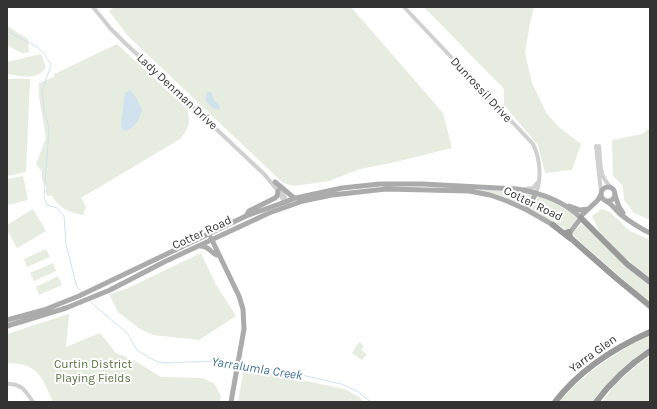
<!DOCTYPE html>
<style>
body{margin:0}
#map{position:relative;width:657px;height:409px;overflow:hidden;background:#fff;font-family:Karla,sans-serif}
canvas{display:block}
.frame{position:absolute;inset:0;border:8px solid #333;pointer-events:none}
</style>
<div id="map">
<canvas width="657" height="409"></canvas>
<div class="frame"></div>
</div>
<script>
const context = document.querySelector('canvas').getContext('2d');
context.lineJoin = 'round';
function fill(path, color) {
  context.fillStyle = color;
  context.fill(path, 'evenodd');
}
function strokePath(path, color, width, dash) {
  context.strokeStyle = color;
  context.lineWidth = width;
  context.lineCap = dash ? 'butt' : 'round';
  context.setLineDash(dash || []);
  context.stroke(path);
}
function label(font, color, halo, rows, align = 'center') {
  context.font = font + ' Karla,sans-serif';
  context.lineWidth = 4;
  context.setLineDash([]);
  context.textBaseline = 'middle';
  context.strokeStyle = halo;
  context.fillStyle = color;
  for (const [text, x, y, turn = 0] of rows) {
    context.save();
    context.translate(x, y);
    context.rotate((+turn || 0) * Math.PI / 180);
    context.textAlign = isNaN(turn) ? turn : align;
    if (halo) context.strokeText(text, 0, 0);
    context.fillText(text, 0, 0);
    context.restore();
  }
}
fill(new Path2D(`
 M114,7H351L443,113L452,148L391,163L360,169L329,181L294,186L283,183L127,35L109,11Z
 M424,7H534L530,23L525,53L532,83L547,114L560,128L581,144L572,170L545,173L538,145L504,105V89Z
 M7,26L28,39L29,52L22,53L7,45Z
 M117,44L187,109C191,123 189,128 180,139L81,198L86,207L83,215C70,213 59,208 52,196L46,195V187L42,180V172L36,164L46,138L39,97V83L54,77V74Z
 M41,54L46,67C37,81 21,76 7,74V62Z
 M7,79H30L26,172L7,176Z
 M650,128V220L634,213L624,200L623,186L613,176L612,140L642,134Z
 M23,176L28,200L7,205V179Z
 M466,189L496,190L532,195L526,207L501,196Z
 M538,196C553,201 565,208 578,218L568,230L564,228L532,210Z
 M33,209L46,231L17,248L7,230V225Z
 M602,209L610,212L630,231L650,240V278L644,274L622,255L599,231L592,216Z
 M582,224L634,273L650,286V303L578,240L572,233Z
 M46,249L50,257L27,267L24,259Z
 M201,253L215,283L236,316L199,340L153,335L140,329L118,312L109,294L126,289Z
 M53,263L56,271L34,281L30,273Z
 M58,276L62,285L39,295L36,287Z
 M69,314L66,347L100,333L116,353L135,361L161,377L203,378L215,384L221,397L219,402H66L62,401L61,402H53C42,377 38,363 7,363V334Z
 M650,335V347C628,362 608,380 592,402H559C584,373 616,352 650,335Z
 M359,342L364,346L361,350L367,354L362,360L352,353Z
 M650,355V402H602L616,383Z
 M244,368L344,389L359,397L364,402H238Z`), '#e6ecdf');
fill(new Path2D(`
 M130,90L137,99L142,110C139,119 134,132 122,130L121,126L125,93Z
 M207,92H211L214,100L220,106L219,110L212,108L205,99Z`), '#cfe2ee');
strokePath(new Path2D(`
 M7,31L37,47L45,55L51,65L42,91L44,110L49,128L44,197L47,205L57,208L64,216L66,245L77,287L83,293
 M90,301L96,307L127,333L137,350L148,357L158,362L166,363L214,361L236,365
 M239,365L293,373L341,384L357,391L371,402`), '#cfe2ee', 1);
strokePath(new Path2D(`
 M93,7L110,28L125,43L265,175L278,191L285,203
 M404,7L533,144C540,158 542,178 536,193
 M596,146L601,192
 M599,146C601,163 598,176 612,188
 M279,187L288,203
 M524,189L533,188L538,182
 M7,384C21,383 26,391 33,402`), '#d0d0d0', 4);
strokePath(new Path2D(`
 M275,182L293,197L296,198
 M601 194a7 7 0 1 1 14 0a7 7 0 1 1-14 0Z
 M615,195L619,207L623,213
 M606,201C612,204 615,209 620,214C629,221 639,228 650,233
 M569,206L580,210L588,209
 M527,210L536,193
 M246,216L249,211L275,198L277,196L278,191
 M566,232H569L571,231L581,218L582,215L598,200L601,194
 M211,238L239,296L243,309L244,329L231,402
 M200,246C210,246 210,253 217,255
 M7,320L44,310L79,296L246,216L296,198L342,188L380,184H422L517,189C541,193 564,201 581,218
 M7,326L66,308L110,290L164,262L269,213L303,201L332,195L386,189L469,191L490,195L507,201L527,210L555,226`), '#ababab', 5);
strokePath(new Path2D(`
 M581,218L627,264L650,282
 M553,225L571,239
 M569,232L570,237L575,242L616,278L650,306
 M555,402C579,371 614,348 650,332
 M596,402C611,382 629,365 650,351`), '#9a9a9a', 6);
label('12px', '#333', '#fff', [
 ["Dunrossil Drive",481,90,47],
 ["Lady Denman Drive",177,92,43],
 ["Cotter Road",533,204,26],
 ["Cotter Road",202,233,-25],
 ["Yarra Glen",593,354,-36]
]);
label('12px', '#56703f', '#fff', [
 ["Curtin District",93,365],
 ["Playing Fields",93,379]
]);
label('italic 13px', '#3f7597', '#fff', [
 ["Yarralumla Creek",257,369,9]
]);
</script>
